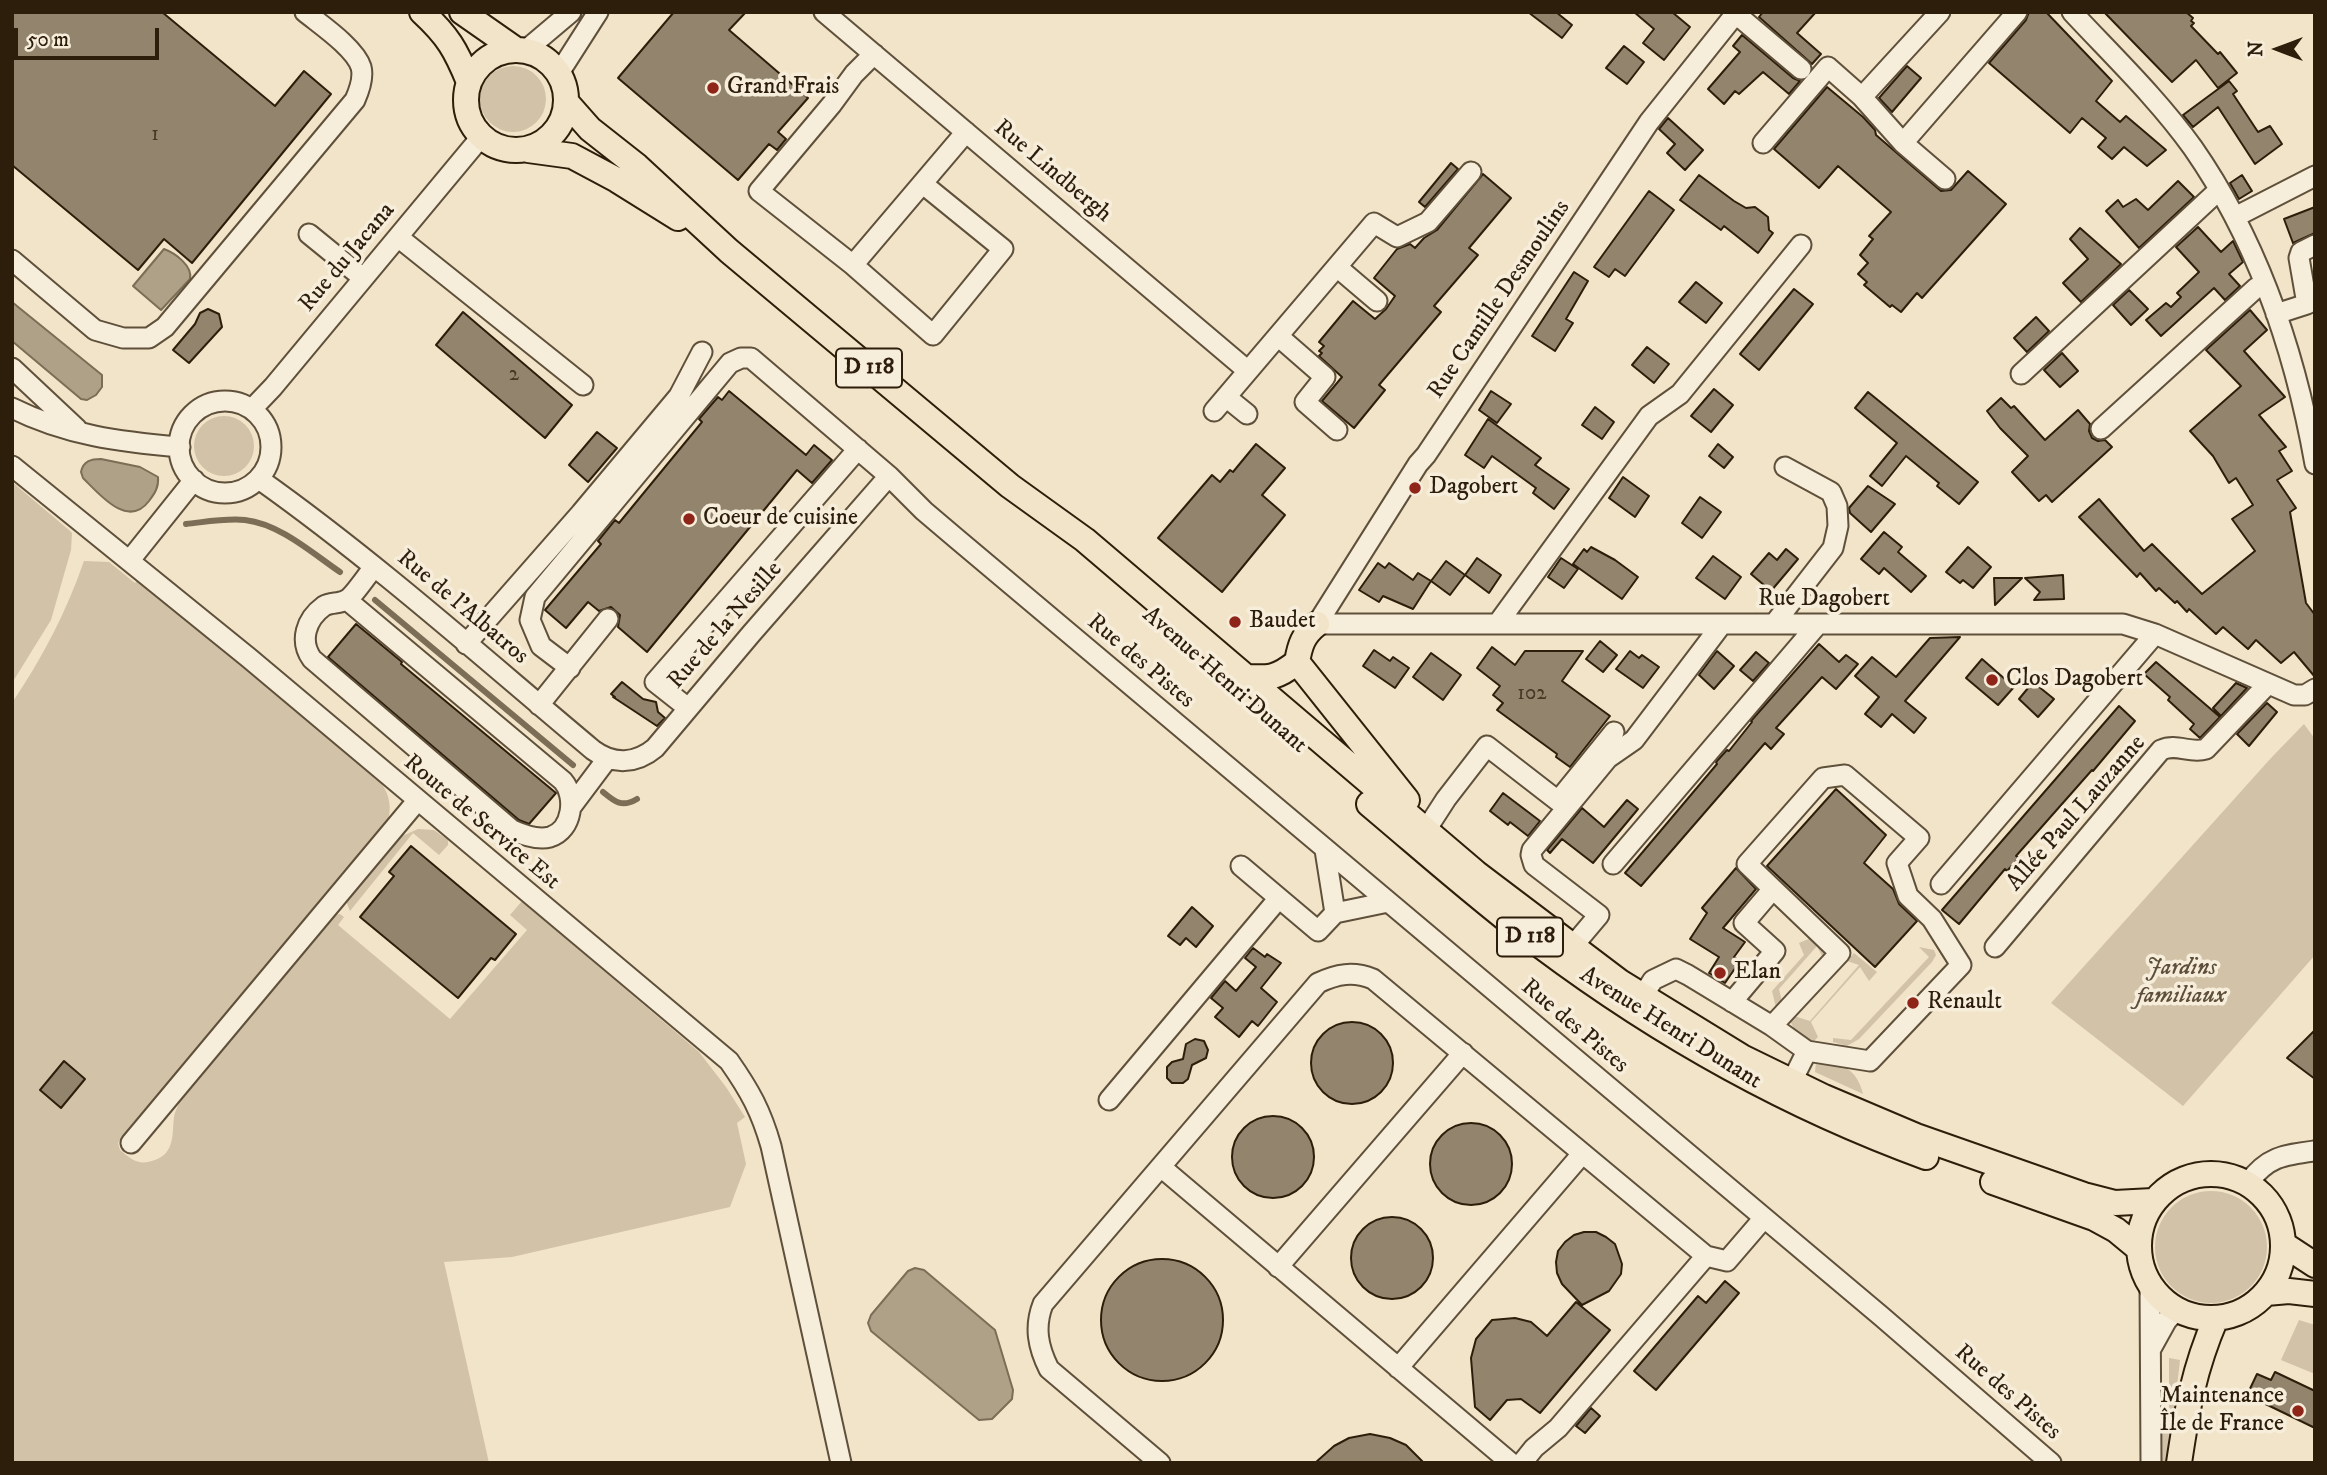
<!DOCTYPE html>
<meta charset="utf-8">
<style>
body{margin:0}
#map{position:relative;width:2327px;height:1475px;overflow:hidden;background:#f2e4c8;font-family:"IM FELL DW Pica",serif}
canvas{display:block}
.frame{position:absolute;inset:0;border:14px solid #2d1e0b;pointer-events:none}
.north{position:absolute;left:2243px;top:14px;width:70px;height:70px;-webkit-text-stroke:5px #f7eddb;paint-order:stroke;rotate:270deg;font-size:19px;font-weight:700;line-height:28px;text-align:center;color:#2d1e0b}
.north::after{content:'';display:block;margin:auto;width:24px;height:32px;background:#2d1e0b;clip-path:polygon(50% 0,100% 100%,50% 72%,0 100%)}
.scale{position:absolute;left:14px;top:28px;width:145px;height:32px;box-sizing:border-box;border:4px solid #2d1e0b;border-top:0;padding-left:9px;font-size:21px;line-height:24px;white-space:nowrap;color:#2d1e0b;-webkit-text-stroke:5px #f7eddb;paint-order:stroke}
</style>
<div id="map">
<canvas width="2327" height="1475"></canvas>
<div class="frame"></div>
<div class="north">N</div>
<div class="scale">50 m</div>
</div>
<script>
const context = document.querySelector('canvas').getContext('2d');
context.lineJoin = 'round';
function fill(path, color) {
  context.fillStyle = color;
  context.fill(path, 'evenodd');
}
function strokePath(path, color, width, dash) {
  context.strokeStyle = color;
  context.lineWidth = width;
  context.lineCap = dash ? 'butt' : 'round';
  context.setLineDash(dash || []);
  context.stroke(path);
}
function label(font, color, halo, rows, align = 'center') {
  context.font = font + ' "IM FELL DW Pica",serif';
  context.lineWidth = 7;
  context.setLineDash([]);
  context.textBaseline = 'middle';
  context.strokeStyle = halo;
  context.fillStyle = color;
  for (const [text, x, y, turn = 0] of rows) {
    context.save();
    context.translate(x, y);
    context.rotate((+turn || 0) * Math.PI / 180);
    context.textAlign = isNaN(turn) ? turn : align;
    if (halo) context.strokeText(text, 0, 0);
    context.fillText(text, 0, 0);
    context.restore();
  }
}
fill(new Path2D(`
 M480 99a33 33 0 1 1 66 0a33 33 0 1 1-66 0Z
 M194 446a30 30 0 1 1 60 0a30 30 0 1 1-60 0Z
 M12,482L69,530L72,533L71,550L51,620L12,683Z
 M84,561L109,562L135,583L139,578L381,783C390,795 392,809 387,823L118,1143L120,1150C132,1160 139,1166 155,1160C175,1153 172,1134 174,1117C175,1110 180,1103 182,1096L334,915L340,914L344,917L338,925L450,1019L527,930L510,915L522,901L699,1052L726,1087L745,1117L737,1123L746,1164L730,1207L512,1257L444,1262L489,1463H12V703C42,658 66,613 84,561Z
 M2304,724L2315,739V955L2183,1106L2051,1003L2271,758Z
 M418,829L434,830L448,840V845L439,855L413,833L350,911L346,901L400,837Z
 M1811,938L1829,954L1824,960L1817,946L1779,989L1783,1006L1777,1012L1772,991L1804,955L1799,943Z
 M1919,947L1934,950L1936,955L1932,962L1859,1039L1847,1046L1833,1042V1038L1851,1040L1929,957Z
 M1854,953L1877,972L1869,981L1860,967L1811,1022L1818,1037L1814,1041L1799,1037L1790,1021L1794,1016L1810,1021L1859,965L1847,961Z
 M1821,1061C1843,1063 1857,1070 1863,1094L1815,1072L1816,1063Z
 M2155 1247a56 56 0 1 1 112 0a56 56 0 1 1-112 0Z
 M2299,1320L2315,1325V1374L2281,1360Z
 M2169,1358L2180,1360L2168,1463H2161L2162,1433L2169,1432Z`), '#d1c2a8');
const water = new Path2D(`
 M164,249C175,253 193,266 190,279L161,310L133,286Z
 M12,302L102,375V387L96,395L87,400L81,399L12,341Z
 M101,459L140,467L158,477C159,487 155,493 149,501C128,529 100,495 83,478L81,472C83,461 91,459 101,459Z
 M915,1268L924,1270L995,1330L1013,1390L1012,1399L992,1419L979,1420L871,1331L868,1323L871,1315L908,1271Z`);
fill(water, '#afa188');
strokePath(water, '#7b6d56', 2);
strokePath(new Path2D(`
 M186,524C205,522 226,518 245,520C280,524 312,553 340,572
 M375,600L573,765
 M603,792C615,802 622,808 637,799`), '#7b6d56', 6);
const building = new Path2D(`
 M12,12H162L275,106L304,71L331,94L192,263L164,239L138,270L12,165Z
 M674,12H746L729,30L808,98L778,132L786,139L777,150L769,144L738,180L618,78Z
 M1528,12H1556L1572,25L1562,38Z
 M1634,12H1672L1690,27L1664,60L1643,43L1654,29Z
 M1763,12H1816L1797,33L1821,54L1812,64L1759,17Z
 M2029,12H2046L2112,81L2096,101L2120,122L2126,116L2166,150L2147,166L2124,147L2112,159L2098,147L2106,138L2082,118L2070,133L1989,63L2026,20Z
 M2104,12H2186L2193,18L2191,21L2194,23L2191,26L2218,54L2220,52L2237,73L2218,88L2196,60L2172,82Z
 M1742,35L1793,78L1800,81L1789,94L1763,72L1739,94L1735,91L1724,104L1708,89L1740,52L1733,46Z
 M1624,46L1644,62L1627,84L1606,68Z
 M1907,66L1921,78L1892,112L1879,98Z
 M2229,81L2237,91L2233,94L2258,132L2270,126L2282,144L2255,164L2218,107L2193,127L2183,115Z
 M1827,87L1863,117L1875,130L1876,135L1941,191L1951,190L1968,171L2006,204L1922,298L1917,293L1901,312L1892,305L1890,307L1864,285L1867,282L1858,274L1868,263L1860,255L1873,239L1869,236L1891,212L1838,166L1819,188L1774,149Z
 M1668,118L1703,150L1685,170L1667,153L1675,144L1659,129Z
 M1451,163L1458,169L1425,207L1419,202Z
 M1483,174L1511,198L1469,248L1478,255L1434,306L1441,312L1379,385L1385,390L1354,428L1322,401L1342,377L1319,356L1322,353L1319,351L1324,346L1319,342L1353,301L1375,319L1386,309L1395,296L1374,278L1397,249L1410,244L1415,248L1424,238L1437,230Z
 M1699,175L1734,201L1746,208L1755,207L1768,217L1769,230L1773,233L1758,253L1724,226L1721,230L1680,200Z
 M2242,175L2252,191L2239,199L2230,183Z
 M2178,181L2194,197L2139,248L2106,211L2118,200L2123,207L2136,199L2148,210Z
 M1649,191L1674,210L1625,276L1615,269L1609,277L1594,267Z
 M2315,207V233L2293,243L2284,219Z
 M2198,227L2221,252L2233,241L2243,262L2229,274L2240,286L2225,300L2214,288L2161,336L2146,320L2166,303L2171,307L2181,297L2177,293L2199,272L2176,247Z
 M2080,228L2121,264L2081,302L2063,283L2088,259L2070,239Z
 M1574,272L1588,281L1566,319L1573,323L1555,351L1532,336Z
 M1696,282L1722,303L1706,323L1679,302Z
 M1794,289L1813,304L1759,370L1740,354Z
 M2129,290L2148,309L2131,325L2113,305Z
 M208,309L219,314L222,327L189,363L173,350L195,324L200,313Z
 M2250,310L2267,330L2244,351L2285,397L2259,415L2286,447L2279,451L2292,471L2277,480L2296,508L2290,512L2306,603L2315,615V677L2294,652L2281,663L2256,640L2248,649L2223,627L2216,634L2189,609L2187,612L2177,601L2175,603L2159,588L2156,591L2140,573L2137,577L2079,517L2099,499L2144,551L2152,544L2202,594L2255,551L2232,519L2253,505L2236,478L2229,483L2213,456L2190,431L2241,386L2206,350Z
 M463,312L572,405L545,438L436,345Z
 M2036,317L2049,331L2027,352L2014,338Z
 M1647,347L1669,364L1654,383L1632,365Z
 M2062,353L2078,371L2060,387L2044,370Z
 M1714,389L1733,405L1711,432L1691,416Z
 M729,391L806,455L814,445L832,460L812,483L797,470L647,652L618,627L620,615L611,607L599,611L588,602L566,628L545,610L601,544L598,541L615,520L619,523L702,422L699,419L718,397L722,400Z
 M1491,391L1511,404L1497,423L1479,410Z
 M1868,392L1978,482L1959,504L1937,486L1939,483L1906,456L1882,486L1870,476L1897,443L1855,408Z
 M2001,398L2011,408L2014,406L2045,440L2078,410L2090,424L2089,431L2092,438L2098,441L2105,440L2112,447L2052,502L2046,495L2039,501L2012,472L2028,456L2000,428L1987,411Z
 M1595,407L1614,422L1602,439L1582,425Z
 M1488,419L1541,458L1535,465L1569,489L1554,509L1533,493L1536,488L1492,456L1484,468L1465,455Z
 M597,432L617,448L588,482L569,465Z
 M1256,444L1285,468L1262,495L1285,515L1222,592L1158,538L1212,475L1220,482L1230,470L1233,472Z
 M1718,444L1733,457L1724,468L1709,456Z
 M1623,477L1649,496L1635,517L1609,498Z
 M1868,486L1895,504L1871,532L1850,513L1849,508Z
 M1700,497L1721,512L1702,538L1682,523Z
 M1884,532L1902,547L1898,552L1926,576L1911,592L1884,568L1879,574L1861,559Z
 M1591,547L1615,560L1638,577L1622,599L1573,564L1584,549L1587,552Z
 M1968,547L1991,567L1973,588L1963,580L1960,583L1946,572Z
 M1786,549L1798,559L1771,591L1751,574L1769,553L1777,560Z
 M1713,556L1741,577L1725,599L1696,578Z
 M1477,558L1501,575L1489,593L1465,575Z
 M1561,558L1578,569L1564,588L1548,577Z
 M1446,561L1465,575L1450,595L1431,581Z
 M1378,563L1385,568L1389,563L1413,580L1418,573L1431,581L1413,609L1383,596L1379,602L1359,590Z
 M2063,575L2064,599L2034,600L2040,592L2025,578Z
 M1994,578H2022L1995,605Z
 M356,624L402,662L401,664L556,793L529,824L519,820L328,657Z
 M1960,637L1905,701L1926,718L1914,733L1892,714L1881,727L1865,714L1879,697L1855,676L1872,657L1896,677L1930,638Z
 M1600,641L1617,655L1603,672L1586,659Z
 M1819,644L1839,662L1846,655L1858,664L1836,689L1822,677L1776,728L1784,734L1771,749L1765,743L1641,886L1625,873L1717,764L1716,762L1727,750L1729,751L1752,722L1751,721Z
 M1492,647L1515,665L1525,651H1583L1562,681L1610,716L1570,767L1556,757L1557,754L1497,710L1503,703L1493,695L1500,686L1477,668Z
 M1374,650L1390,661L1393,657L1409,668L1395,688L1363,666Z
 M1630,651L1639,658L1642,655L1659,667L1643,688L1616,669Z
 M1717,651L1734,666L1714,689L1699,675Z
 M1756,652L1769,663L1753,681L1740,670Z
 M1431,653L1461,675L1443,700L1413,677Z
 M1982,659L2014,687L1998,705L1966,678Z
 M2156,662L2220,717L2200,738L2190,729L2194,724L2168,700L2170,697L2144,674Z
 M622,682L643,699L656,702L658,712L665,718L657,726L613,697H615L611,694Z
 M2033,682L2054,699L2038,717L2019,699Z
 M2236,683L2247,688L2221,716L2213,708Z
 M2267,703L2277,712L2249,746L2237,734Z
 M2119,706L2135,721L2093,771L2092,770L2016,856L2019,858L2007,871L2005,869L1959,924L1942,910Z
 M1836,789L1886,835L1864,863L1893,889L1899,904L1917,921L1875,967L1767,866Z
 M1503,793L1540,821L1528,836L1510,822L1508,825L1490,811Z
 M1627,800L1638,809L1593,863L1562,839L1550,853L1547,850L1582,808L1604,827Z
 M411,846L516,934L495,960L491,958L458,998L360,917L394,876L389,872Z
 M1736,868L1756,889L1723,928L1745,942L1734,957L1740,961L1725,983L1709,973L1719,957L1690,939L1707,913L1702,908Z
 M1192,907L1213,926L1196,947L1186,938L1180,945L1168,936Z
 M1253,948L1265,957L1267,954L1281,963L1261,988L1277,1002L1258,1026L1252,1021L1239,1037L1215,1017L1223,1008L1211,998L1225,981L1236,991L1256,967L1245,958Z
 M1311 1063a41 41 0 1 1 82 0a41 41 0 1 1-82 0Z
 M2315,1030V1079L2287,1058Z
 M1195,1039L1204,1041L1208,1050L1206,1058L1192,1065L1188,1079L1183,1083H1172L1167,1078V1067L1172,1062L1183,1059L1186,1044Z
 M64,1061L85,1079L61,1108L40,1090Z
 M1232 1157a41 41 0 1 1 82 0a41 41 0 1 1-82 0Z
 M1430 1164a41 41 0 1 1 82 0a41 41 0 1 1-82 0Z
 M1351 1258a41 41 0 1 1 82 0a41 41 0 1 1-82 0Z
 M1584,1232H1596L1606,1237L1615,1244L1622,1264L1621,1274L1609,1291L1582,1305L1562,1284L1557,1273L1556,1262L1558,1251L1565,1242L1574,1235Z
 M1101 1320a61 61 0 1 1 122 0a61 61 0 1 1-122 0Z
 M1725,1281L1739,1293L1656,1390L1634,1371L1698,1296L1706,1303Z
 M1576,1302L1610,1330L1540,1413L1521,1399L1507,1400L1490,1420L1475,1407L1471,1358L1476,1339L1492,1320L1515,1318L1531,1322L1547,1336Z
 M2275,1372L2315,1391V1428L2247,1395L2257,1374L2271,1380Z
 M1591,1408L1600,1416L1585,1433L1576,1426Z
 M1370,1434L1390,1438L1406,1445L1424,1463H1315L1334,1446L1349,1438Z`);
fill(building, '#93856d');
strokePath(building, '#2d1e0b', 2);
const minor = new Path2D(`
 M824,12L1248,371
 M2072,12C2113,56 2158,99 2193,148C2259,243 2295,351 2315,464
 M1736,14L1801,69
 M526,50L571,12
 M874,54L854,74L832,104L759,191L853,265L966,132
 M559,73L598,12
 M1862,97L1940,12
 M1763,143L1828,67L1862,97L1903,143L1945,179
 M1903,143L2017,12
 M2235,217L2315,176
 M309,234L363,278
 M398,237L583,385
 M12,260L95,330L123,338H149L165,327L355,100C359,91 364,78 361,67C355,48 321,25 305,12
 M853,265L933,335L1003,249L923,184
 M1337,267L1377,301
 M2276,314L2307,304L2299,258L2301,252L2315,245
 M1278,336L1325,377L1305,402L1337,430
 M12,368L77,429
 M2021,374L2219,190
 M1226,397L1247,414
 M179 447a46 46 0 1 1 92 0a46 46 0 1 1-92 0Z
 M12,408C66,435 120,442 180,447
 M252,409L273,387L481,137
 M1214,411L1374,223L1397,237L1428,222L1471,172
 M2101,429L2256,288L2265,284
 M12,466L249,658L729,1061C750,1091 761,1111 771,1146L841,1463
 M259,479C376,562 483,658 593,750C613,765 636,764 655,748L751,634L889,476L924,511L957,539L1881,1316L2051,1463
 M130,560L194,480
 M347,600L563,781C576,796 573,830 550,837C538,840 523,835 512,830L312,659C299,641 306,619 324,606C331,602 339,604 346,600C353,597 368,574 374,567
 M1498,623L1649,416L1680,394L1801,245
 M1317,624H2123L2155,634L2294,695H2305L2315,689
 M1317,624L1418,464L1426,455L1649,122L1737,12
 M1774,624L1833,548L1838,526L1837,506L1831,492L1785,467
 M466,644L581,513L679,396L702,352
 M570,668L541,646L530,620L535,597L730,363L741,358H751L889,476
 M539,705L608,619
 M688,708L655,682L858,449
 M571,807L607,759
 M1426,830L1446,799L1487,746L1558,801L1614,732
 M1613,864L1818,624
 M1241,866L1318,931L1335,913L1325,850
 M1941,884L2155,634
 M1335,913L1388,902
 M1572,947L1599,915L1534,865L1531,855L1532,850L1608,758L1634,740L1722,624
 M1995,947L2161,750C2177,743 2190,754 2206,749L2268,684
 M1732,1002L1775,951L1744,923L1773,889
 M1635,1008L1653,980L1676,969L1688,975L1772,1026L1807,1051L1786,1093
 M1772,1026L1840,953L1747,864L1823,778L1845,775L1919,838L1897,863L1908,896L1932,919L1961,965L1870,1061L1807,1051
 M1109,1100L1279,898
 M131,1143L417,801
 M1161,1167L1511,1463
 M2248,1183C2267,1157 2283,1155 2314,1151
 M1706,1256L1727,1261L1764,1218
 M1278,1267L1463,1053
 M2150,1284L2151,1463
 M2152,1347L2167,1320L2177,1310
 M1398,1368L1582,1154
 M1160,1463L1049,1369C1038,1347 1034,1327 1043,1304L1318,983C1337,974 1353,971 1373,979L1706,1256L1558,1428L1534,1448L1522,1463`);
const major = new Path2D(`
 M422,12C448,36 456,50 469,82
 M462,12L515,49
 M466 100a50 50 0 1 1 100 0a50 50 0 1 1-100 0Z
 M567,103L590,129L637,166L729,251L1010,486L1085,540L1476,873L1620,982L1742,1057L1824,1097L1916,1136L2084,1195L2115,1203L2153,1201
 M528,150L572,156L617,180L678,218
 M1297,662L1407,800
 M1243,677C1269,678 1276,679 1297,662C1300,645 1303,635 1317,624
 M1369,804C1426,852 1482,902 1541,946C1660,1035 1786,1106 1926,1157
 M2139 1246a72 72 0 1 1 144 0a72 72 0 1 1-144 0Z
 M1993,1182L2094,1218L2116,1230L2139,1249
 M2283,1244L2315,1265
 M2266,1293L2289,1291L2315,1294
 M2179,1463C2187,1409 2194,1369 2216,1318`);
strokePath(minor, '#5e503a', 23);
strokePath(major, '#2d1e0b', 28);
strokePath(minor, '#f7eddb', 19);
strokePath(major, '#f2e4c8', 24);
for (const [x, y, r, color] of [
 [713,88,7,"#8f2418"],
 [1415,488,7,"#8f2418"],
 [689,519,7,"#8f2418"],
 [1235,622,7,"#8f2418"],
 [1992,680,7,"#8f2418"],
 [1720,973,7,"#8f2418"],
 [1913,1003,7,"#8f2418"],
 [2298,1411,7,"#8f2418"]
]) {
  const dot = new Path2D();
  dot.arc(x, y, r, 0, 2 * Math.PI);
  context.fillStyle = color;
  context.fill(dot);
  strokePath(dot, '#f7eddb', 2.5);
}
label('21px', '#463824', null, [
 ["1",155,136],
 ["2",514,376],
 ["102",1532,695]
]);
for (const [x, y, w] of [
 [869,368,66],
 [1530,937,66]
]) {
  const box = new Path2D();
  box.roundRect(x - w / 2, y - 19.5, w, 39, 5);
  context.fillStyle = '#f7eddb';
  context.fill(box);
  strokePath(box, '#2d1e0b', 2);
}
label('bold 23px', '#2d1e0b', null, [
 ["D 118",869,368],
 ["D 118",1530,937]
]);
label('24px', '#2d1e0b', '#f7eddb', [
 ["Grand Frais",727,88],
 ["Dagobert",1429,488],
 ["Coeur de cuisine",703,519],
 ["Baudet",1249,622],
 ["Clos Dagobert",2006,680],
 ["Elan",1734,973],
 ["Renault",1927,1003],
 ["Maintenance",2284,1397,"right"],
 ["Île de France",2284,1425,"right"]
], 'left');
label('24px', '#2d1e0b', '#f7eddb', [
 ["Rue Lindbergh",1052,172,40],
 ["Rue du Jacana",348,258,-50],
 ["Rue Camille Desmoulins",1500,300,-56],
 ["Rue Dagobert",1824,600],
 ["Rue de l'Albatros",462,608,40],
 ["Rue de la Nesille",726,626,-49],
 ["Rue des Pistes",1140,662,40],
 ["Avenue Henri Dunant",1224,681,41],
 ["Allée Paul Lauzanne",2077,814,-49],
 ["Route de Service Est",481,823,40],
 ["Rue des Pistes",1574,1027,40],
 ["Avenue Henri Dunant",1670,1029,32],
 ["Rue des Pistes",2007,1393,41]
]);
label('italic 24px', '#5e4f3a', '#f7eddb', [
 ["Jardins",2181,969],
 ["familiaux",2181,997]
]);
</script>
